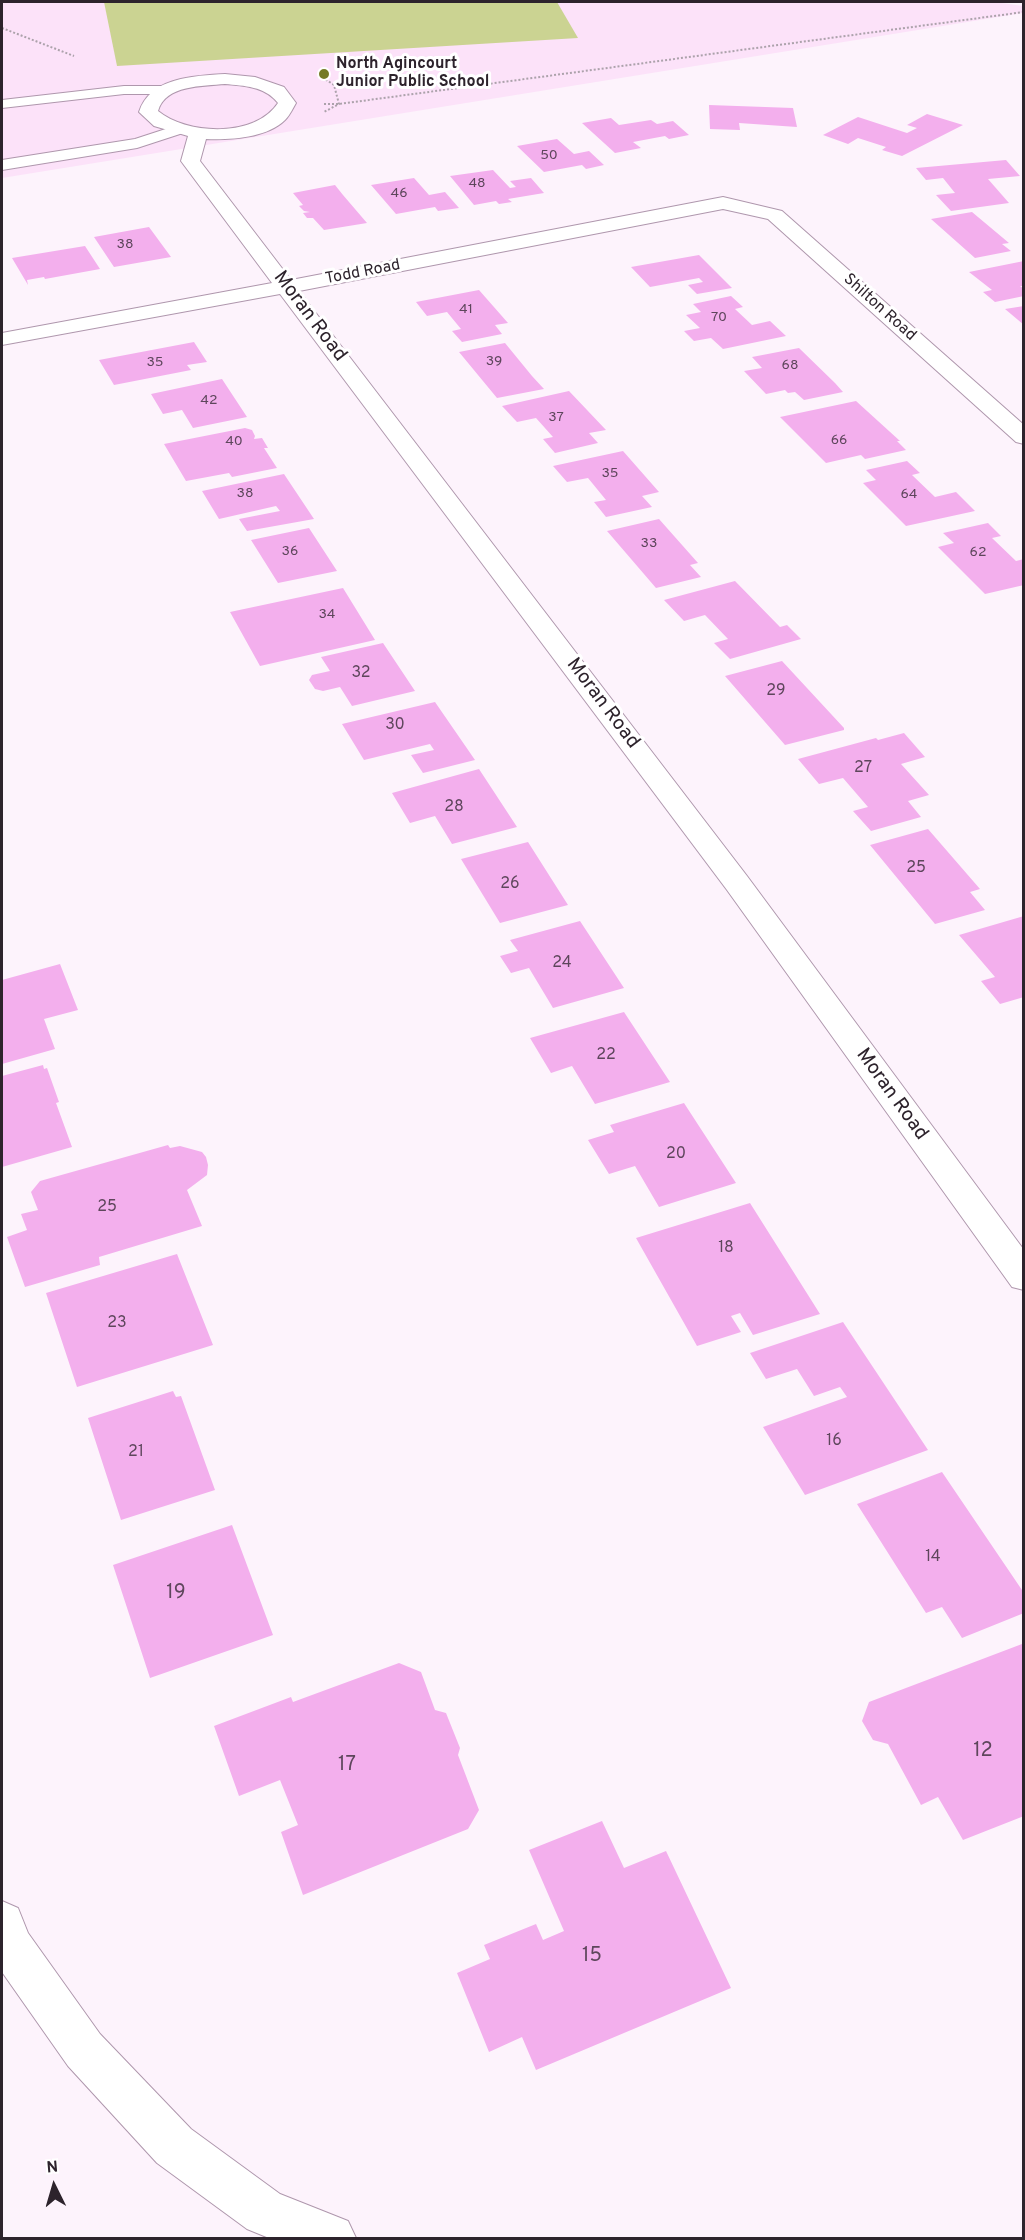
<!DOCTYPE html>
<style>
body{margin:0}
#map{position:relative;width:1025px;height:2240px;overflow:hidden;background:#fdf3fc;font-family:Overpass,sans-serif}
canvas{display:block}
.frame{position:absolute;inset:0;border:3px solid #2d232c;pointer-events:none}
.north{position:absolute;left:24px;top:2156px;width:60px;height:60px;-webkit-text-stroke:4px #fff;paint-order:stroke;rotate:355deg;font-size:16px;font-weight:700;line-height:24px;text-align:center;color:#2d232c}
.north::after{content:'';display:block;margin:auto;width:21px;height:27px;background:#2d232c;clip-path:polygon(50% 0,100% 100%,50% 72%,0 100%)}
</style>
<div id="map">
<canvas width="1025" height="2240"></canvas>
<div class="frame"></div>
<div class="north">N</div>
</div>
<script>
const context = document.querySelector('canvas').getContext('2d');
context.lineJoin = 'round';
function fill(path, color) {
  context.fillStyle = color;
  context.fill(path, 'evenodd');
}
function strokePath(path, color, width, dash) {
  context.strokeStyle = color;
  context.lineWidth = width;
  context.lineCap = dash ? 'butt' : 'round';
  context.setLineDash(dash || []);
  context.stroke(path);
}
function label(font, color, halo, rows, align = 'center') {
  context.font = font + ' Overpass,sans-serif';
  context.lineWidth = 6;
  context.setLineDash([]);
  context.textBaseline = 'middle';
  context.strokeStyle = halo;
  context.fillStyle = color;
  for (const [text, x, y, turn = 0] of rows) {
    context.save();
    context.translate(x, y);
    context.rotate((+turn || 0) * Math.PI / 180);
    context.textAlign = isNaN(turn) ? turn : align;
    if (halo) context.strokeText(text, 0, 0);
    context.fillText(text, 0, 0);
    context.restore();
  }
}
fill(new Path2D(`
 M2,2H995L1023,6V13L2,178Z`), '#fce2f9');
fill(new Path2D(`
 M104,2H557L578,38L117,66Z`), '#cbd392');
fill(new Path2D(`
 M709,105L793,108L797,127L739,123L740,130L710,129Z
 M927,114L963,125L902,156L882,150L886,147L858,138L848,144L823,135L858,117L907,133L917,128L907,125Z
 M611,118L619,125L651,120L657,124L673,121L689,135L669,139L665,136L633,142L641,148L615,153L582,123Z
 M557,139L574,154L589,151L604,165L586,169L582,165L544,172L517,146Z
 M1006,160L1020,176L988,179L1009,203L951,211L936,195L955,193L943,178L926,180L916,168Z
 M493,170L510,188L516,187L510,181L531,178L544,193L508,199L512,202L499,204L496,201L474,205L450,176Z
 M414,178L429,195L445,192L459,208L438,211L435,207L396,214L371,185Z
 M335,185L343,195L367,223L324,230L313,218H307L303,213L310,212L304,211L299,206L303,205L293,193Z
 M972,212L1009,243L1002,244L1011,251L975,258L931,219Z
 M149,227L171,257L114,267L94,237Z
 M85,246L100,269L45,279L44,277L27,280L28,285L12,258Z
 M699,255L732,288L697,294L688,285L703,282L699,278L650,287L631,267Z
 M1024,261V286H1020L1024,289V296L995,302L983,292L992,290L969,272Z
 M479,290L508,323L495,325L502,334L462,342L452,331L461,329L447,312L427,316L416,302Z
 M731,296L743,307L735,309L752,325L770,321L786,336L723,349L711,338L694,341L684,331L700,328L686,315L701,312L693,304Z
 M1024,306V325L1005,309Z
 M194,342L207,362L187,365L191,370L114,385L99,360Z
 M505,343L532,376L544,389L497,398L459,352Z
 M799,348L835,383L843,392L804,400L795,392L788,393L785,390L766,394L744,371L762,368L752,357Z
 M222,379L247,417L193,428L182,410L163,414L151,394Z
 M569,391L606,430L589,433L598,443L555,453L543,439L553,437L536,418L517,422L502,406Z
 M856,401L900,441H897L906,450L865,459L861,455L826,463L780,417Z
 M245,428L252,430L255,436L254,439L262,438L268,448H264L277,468L232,477L229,473L186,481L164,444Z
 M623,451L659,492L642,496L652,507L606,517L594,502L606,500L588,478L567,482L553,466Z
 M907,461L920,473L912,475L935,497L956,492L975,511L906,526L863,483L876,480L866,470Z
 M284,474L314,519L247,531L239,519L280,511L276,506L219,519L202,491Z
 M659,519L698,563L690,565L701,577L656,588L607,531Z
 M988,523L1001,536L992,538L1016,561L1024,559V585L985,594L938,547L954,543L943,533Z
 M309,528L337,571L278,583L251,540Z
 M735,581L780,627L787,625L801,639L730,659L714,643L728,639L705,615L684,621L664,600Z
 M343,588L375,640L260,666L230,612Z
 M383,643L415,691L352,706L340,687L323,691L315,689L309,680L312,675L330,671L321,657Z
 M782,661L844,728V730L785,745L725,676Z
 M435,702L475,760L423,773L411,755L434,750L430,744L364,760L342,724Z
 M904,733L925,757L901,764L929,795L908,801L921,817L871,831L853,811L868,807L843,778L819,784L798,759L876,738L878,740Z
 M479,769L517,827L452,844L435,816L410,823L392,793Z
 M928,829L980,889L970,892L985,910L935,924L870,845Z
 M528,842L568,905L500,923L461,859Z
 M1024,916V997L1000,1004L981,981L995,977L959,935Z
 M580,921L624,988L553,1008L529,968L511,973L500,956L518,951L510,940Z
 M60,964L78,1010L44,1019L55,1049L2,1064V980Z
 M624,1012L670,1082L595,1104L572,1066L551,1073L530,1038Z
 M43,1065L44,1069L47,1068L59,1102L56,1103L72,1147L2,1167V1076Z
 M684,1103L736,1183L659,1207L635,1166L609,1174L588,1140L614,1132L610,1125Z
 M168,1145L170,1148L180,1146L202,1152L206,1157L208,1165L207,1175L187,1190L202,1226L99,1257L100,1265L25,1287L7,1237L27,1230L21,1214L38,1210L31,1192L40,1181Z
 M750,1203L820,1314L753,1335L740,1313L731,1316L741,1332L697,1346L636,1238Z
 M177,1254L213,1345L77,1387L46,1293Z
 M843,1322L928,1450L805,1495L763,1427L847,1397L840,1387L814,1396L797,1369L766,1379L750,1353Z
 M173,1391L176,1397L181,1396L215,1490L121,1520L88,1418Z
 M942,1472L1024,1593V1613L962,1638L942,1607L926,1613L857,1504Z
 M232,1525L273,1635L150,1678L113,1565Z
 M1022,1644L1024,1645V1816L963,1840L938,1797L921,1805L888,1744L873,1740L862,1721L869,1702Z
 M399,1663L421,1672L435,1710L446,1713L460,1748L458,1755L479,1810L468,1829L303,1895L281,1832L298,1825L280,1780L239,1796L214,1726L291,1697L293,1702Z
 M602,1821L624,1868L666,1851L731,1988L536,2070L522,2037L489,2052L457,1973L490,1959L484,1945L536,1924L543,1940L564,1931L529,1850Z`), '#f3afed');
const lane = new Path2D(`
 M124,86H165L172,90L165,94H124L2,108V100Z
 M178,125L183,127L186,130L183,133L137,148L2,170V160L135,139Z`);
const street = new Path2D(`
 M225,74L255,77L284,87L296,103C293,108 290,115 285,120C267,138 230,140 206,139L200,161L291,280L723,197L782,211L1024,425V444L1016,442L768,219L723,209L299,291L747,876L1024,1250V1290L1012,1287L727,890L280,294L2,345V333L272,283L181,161L188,136L154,126L139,112C150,77 194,76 225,74ZM225,84C244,86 265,86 278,103C255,138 187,135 158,111C165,85 203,86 225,84Z
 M2,1901L18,1908L28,1933L100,2034L191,2129L280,2194L348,2221L356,2238H269L247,2229L157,2163L68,2066L2,1972Z`);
strokePath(lane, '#af97ad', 2);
strokePath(street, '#af97ad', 2);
strokePath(new Path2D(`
 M2,28L74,56
 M319,75L334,85L339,104L324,112
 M324,104H339L1024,12`), '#aca2ab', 2, [2, 2]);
fill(lane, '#fff');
fill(street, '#fff');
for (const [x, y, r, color] of [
 [324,74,6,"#747b25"]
]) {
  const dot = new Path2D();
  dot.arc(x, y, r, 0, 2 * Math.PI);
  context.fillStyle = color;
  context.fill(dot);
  strokePath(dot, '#fff', 2);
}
label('14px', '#5e465c', null, [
 ["50",549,156],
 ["48",477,184],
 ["46",399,194],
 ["38",125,245],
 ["41",466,310],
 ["70",719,318],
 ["39",494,362],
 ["35",155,363],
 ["68",790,366],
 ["42",209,401],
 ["37",556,418],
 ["66",839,441],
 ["40",234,442],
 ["35",610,474],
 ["38",245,494],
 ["64",909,495],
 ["33",649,544],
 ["36",290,552],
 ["62",978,553],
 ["34",327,615]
]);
label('bold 16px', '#2d232c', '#fff', [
 ["North Agincourt",336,65],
 ["Junior Public School",336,83]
], 'left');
label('16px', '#2d232c', '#fff', [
 ["Todd Road",363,273,-11],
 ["Shilton Road",879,308,42]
]);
label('16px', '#5e465c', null, [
 ["32",361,674],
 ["29",776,692],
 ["30",395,726],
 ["27",863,769],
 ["28",454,808],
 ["25",916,869],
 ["26",510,885],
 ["24",562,964],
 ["22",606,1056],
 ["20",676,1155],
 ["25",107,1208],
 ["18",726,1249],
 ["23",117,1324],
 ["16",834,1442],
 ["21",136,1453],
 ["14",933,1558]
]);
label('20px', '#2d232c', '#fff', [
 ["Moran Road",309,317,53],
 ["Moran Road",602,704,53],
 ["Moran Road",891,1095,54]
]);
label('20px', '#5e465c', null, [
 ["19",176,1594],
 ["12",983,1752],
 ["17",347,1766],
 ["15",592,1957]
]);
</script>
